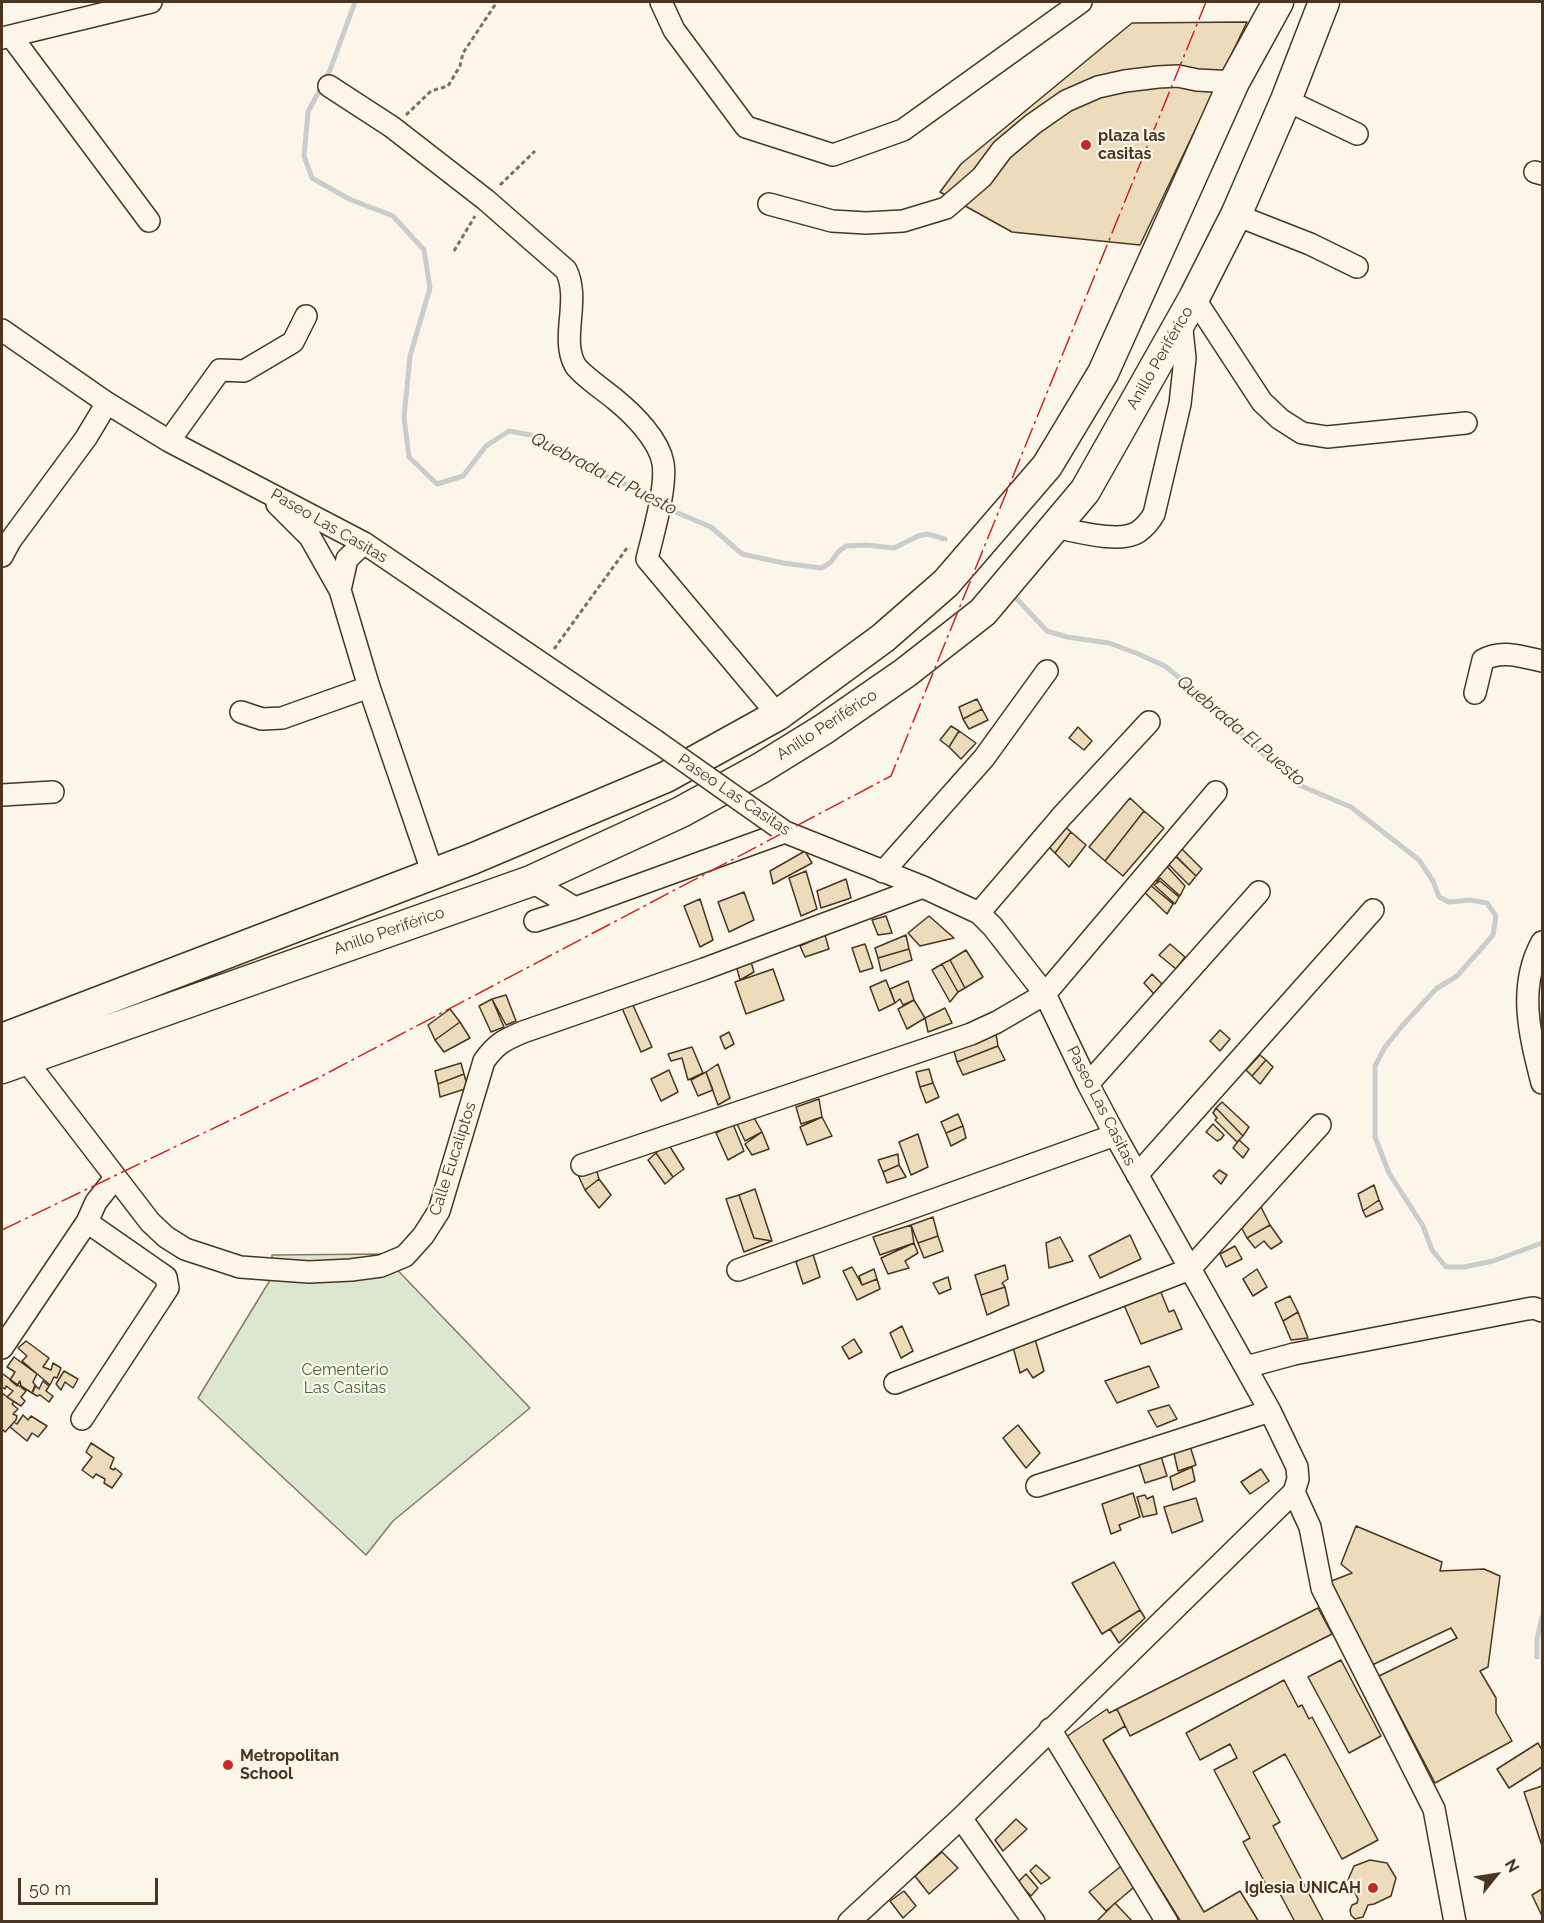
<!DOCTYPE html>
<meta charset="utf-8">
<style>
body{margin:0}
#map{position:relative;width:1544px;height:1923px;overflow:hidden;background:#fbf6e9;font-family:Raleway,sans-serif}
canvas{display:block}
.frame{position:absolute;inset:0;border:3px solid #4a3520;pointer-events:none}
.north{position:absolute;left:1466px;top:1845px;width:60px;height:60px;-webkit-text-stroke:4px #fbf6e9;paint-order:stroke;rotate:60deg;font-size:16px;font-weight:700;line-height:24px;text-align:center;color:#4a3520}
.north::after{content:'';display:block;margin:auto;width:21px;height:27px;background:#4a3520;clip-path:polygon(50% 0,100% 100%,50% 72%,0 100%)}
.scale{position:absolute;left:18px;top:1878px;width:140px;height:27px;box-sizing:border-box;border:3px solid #4a3520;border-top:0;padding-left:8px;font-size:18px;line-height:21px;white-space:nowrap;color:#4a3520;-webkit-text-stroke:4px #fbf6e9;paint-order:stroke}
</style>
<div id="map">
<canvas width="1544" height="1923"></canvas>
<div class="frame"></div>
<div class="north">N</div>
<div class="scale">50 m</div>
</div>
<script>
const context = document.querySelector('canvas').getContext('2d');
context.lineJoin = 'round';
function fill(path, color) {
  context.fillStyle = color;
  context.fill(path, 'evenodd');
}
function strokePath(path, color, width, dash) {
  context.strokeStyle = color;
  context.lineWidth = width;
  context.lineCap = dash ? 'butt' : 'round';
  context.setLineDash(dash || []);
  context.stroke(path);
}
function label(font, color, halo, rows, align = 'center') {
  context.font = font + ' Raleway,sans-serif';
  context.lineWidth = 4.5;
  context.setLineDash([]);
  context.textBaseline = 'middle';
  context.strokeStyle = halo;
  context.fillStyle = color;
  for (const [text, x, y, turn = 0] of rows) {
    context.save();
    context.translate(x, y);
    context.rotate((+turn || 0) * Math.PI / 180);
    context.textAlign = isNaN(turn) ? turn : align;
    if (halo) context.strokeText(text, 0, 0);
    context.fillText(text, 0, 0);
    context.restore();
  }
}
const green = new Path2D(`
 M382,1254L530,1408L393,1521L366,1555L198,1398L272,1277V1255Z`);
fill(green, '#dce7d0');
strokePath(green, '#887966', 1.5);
strokePath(new Path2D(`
 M355,2L330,70L308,112L304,156L312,178L349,199L393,216L424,250L430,288L410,356L404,417L409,457L437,484L463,476L486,446L509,431L536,436L565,450L592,470L631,487L656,502
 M664,507L711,527L742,554L783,563L821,568L830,563L839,551L846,546L867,545L894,548L918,536L928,534L945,539
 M1015,597L1047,631L1067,637L1109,643L1136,653L1165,666L1226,716L1250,743L1299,785L1351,807L1419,860L1433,881L1439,897L1449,902L1470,900L1487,903L1496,916L1493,935L1457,976L1436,989L1402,1026L1385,1047L1375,1066V1137L1389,1173L1423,1226L1432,1250L1446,1267H1464L1493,1261L1542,1243
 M1537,1657V1639L1542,1617`), '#c9cecd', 5);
const building = new Path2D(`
 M1247,22L1140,245L1012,232L940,192L961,164L1132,23Z
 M977,699L982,709L963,719L959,707Z
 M982,709L988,720L969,729L963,719Z
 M951,726L959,731L949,747L940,740Z
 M1078,727L1092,741L1084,750L1069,738Z
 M959,731L976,743L961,759L949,747Z
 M1130,798L1144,811L1105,861L1089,847Z
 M1144,811L1164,828L1123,876L1105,861Z
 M1059,821L1071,832L1055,853L1044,842Z
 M1071,832L1086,845L1069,867L1055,853Z
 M1179,846L1202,869L1196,876L1173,853Z
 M805,851L812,863L773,884L770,871Z
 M1171,852L1196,876L1189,885L1165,861Z
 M1163,862L1185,886L1180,896L1160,878L1157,882L1151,875Z
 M806,871L817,909L801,916L789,878Z
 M846,879L851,898L821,908L817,891Z
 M1143,879L1173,904L1167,914L1138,886Z
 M1160,881L1179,897L1175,904L1154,885Z
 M744,892L754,920L729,932L718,902Z
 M700,899L713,940L700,947L684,906Z
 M886,916L892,933L878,935L872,920Z
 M929,916L954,938L920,946L908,933Z
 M825,935L829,949L805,957L800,946Z
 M906,935L909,949L878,958L875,948Z
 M865,944L873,968L860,972L852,948Z
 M1170,944L1185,957L1176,969L1159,955Z
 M909,949L912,960L881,971L878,958Z
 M966,950L983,977L965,988L950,960Z
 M749,955L754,972L740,980L735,961Z
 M950,960L965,988L958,992L942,964Z
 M942,964L958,992L950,1002L932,970Z
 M773,969L784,1000L746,1014L735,982Z
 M1152,974L1162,984L1154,994L1144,983Z
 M886,980L895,1003L879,1011L870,987Z
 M908,981L914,1000L903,1005L900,999L895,1003L890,989Z
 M506,995L516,1021L506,1025L492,999Z
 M492,999L504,1027L491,1032L479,1006Z
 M914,1000L925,1018L907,1029L898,1009Z
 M632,1003L652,1047L641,1052L622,1008Z
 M945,1008L952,1023L928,1032L925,1018Z
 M450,1009L460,1022L435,1040L428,1025Z
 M460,1022L470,1038L444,1052L435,1040Z
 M1220,1030L1230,1039L1220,1051L1210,1041Z
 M729,1032L734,1044L725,1049L720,1037Z
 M996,1034L998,1046L957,1062L954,1051Z
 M998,1046L1005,1060L963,1075L957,1062Z
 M692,1047L703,1073L688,1080L682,1058L671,1061L668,1054Z
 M1260,1055L1266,1060L1252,1076L1246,1070Z
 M1266,1060L1273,1067L1260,1084L1252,1076Z
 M461,1063L464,1074L438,1084L435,1071Z
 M718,1064L730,1098L718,1105L706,1072Z
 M929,1069L933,1083L920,1087L916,1072Z
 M669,1070L678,1092L661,1101L651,1079Z
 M706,1072L713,1090L698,1096L691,1080Z
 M464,1074L468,1088L440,1097L438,1084Z
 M933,1083L939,1097L926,1103L920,1087Z
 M819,1099L822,1117L801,1124L796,1107Z
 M1222,1102L1249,1127L1243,1136L1216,1108Z
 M1216,1108L1243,1136L1237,1142L1215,1120L1217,1118L1213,1113Z
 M958,1114L963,1126L946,1133L941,1122Z
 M753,1116L762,1132L745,1141L737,1124Z
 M822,1117L832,1136L807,1145L800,1127Z
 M733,1124L744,1151L728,1160L716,1133Z
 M1213,1124L1224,1135L1221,1139L1217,1141L1206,1132Z
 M963,1126L966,1138L951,1146L946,1133Z
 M762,1132L769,1149L752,1155L745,1144Z
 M918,1134L928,1167L911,1175L899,1142Z
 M1239,1140L1249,1149L1243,1158L1233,1148Z
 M667,1142L684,1169L673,1177L656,1153Z
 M656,1153L673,1177L665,1184L648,1160Z
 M898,1154L899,1165L883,1172L878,1160Z
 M899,1165L906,1177L887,1183L883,1172Z
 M596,1168L599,1179L585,1190L578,1175Z
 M1219,1170L1227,1175L1221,1184L1213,1176Z
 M599,1179L611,1195L599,1208L585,1190Z
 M1374,1185L1379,1200L1363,1211L1358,1194Z
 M755,1189L772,1241L754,1238L739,1195Z
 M739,1195L754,1238L772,1241L744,1252L726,1199Z
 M1379,1200L1383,1209L1366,1217L1363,1211Z
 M1260,1205L1270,1225L1247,1238L1240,1225Z
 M933,1217L938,1236L918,1243L911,1225Z
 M911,1225L914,1243L880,1255L873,1237Z
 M1270,1225L1282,1242L1271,1249L1264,1241L1255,1248L1247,1238Z
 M1130,1235L1141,1259L1100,1278L1089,1256Z
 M938,1236L943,1251L924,1258L918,1243Z
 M1060,1237L1073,1261L1049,1268L1046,1243Z
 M914,1243L918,1253L905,1261L909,1268L888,1274L881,1258Z
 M1235,1246L1242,1259L1226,1267L1220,1254Z
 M812,1251L820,1277L803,1284L796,1262Z
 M1005,1265L1008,1279L1002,1283L1005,1287L981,1295L975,1275Z
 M852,1267L862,1285L877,1279L880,1289L857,1300L843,1271Z
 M874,1269L877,1279L862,1285L859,1276Z
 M1257,1269L1267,1287L1253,1296L1243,1279Z
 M948,1277L951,1289L939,1294L933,1283Z
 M1005,1287L1009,1305L987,1315L981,1295Z
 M1160,1290L1169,1312L1174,1310L1182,1329L1141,1344L1123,1303Z
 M1290,1296L1298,1312L1283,1321L1275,1303Z
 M1298,1312L1308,1338L1291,1340L1283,1321Z
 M902,1326L913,1351L901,1358L890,1333Z
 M854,1339L862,1352L849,1359L842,1347Z
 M1035,1339L1044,1371L1033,1378L1027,1369L1020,1373L1013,1347Z
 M26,1341L49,1358L43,1367L51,1370L53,1363L61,1368L57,1378L54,1377L50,1385L22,1361L27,1356L18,1348Z
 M14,1357L37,1374L33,1382L35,1385L32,1393L21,1386L20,1381L17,1386L10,1380L15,1372L7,1367Z
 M1149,1366L1159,1387L1117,1403L1105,1381Z
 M64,1371L78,1379L73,1388L65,1382L61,1390L56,1384Z
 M3,1374L26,1391L21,1397L25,1401L21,1406L7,1397L13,1391L6,1386L5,1389L2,1387V1376Z
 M43,1381L49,1386L46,1391L53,1396L49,1402L40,1395L37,1396L32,1393L36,1386L39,1389Z
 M2,1393L14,1402L12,1404L18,1409L13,1414L17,1416L16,1420L5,1432L2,1429Z
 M1169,1405L1177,1419L1157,1427L1148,1411Z
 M23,1415L28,1420L31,1416L47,1426L38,1437L32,1433L27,1441L10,1427L14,1422L17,1424Z
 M1018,1425L1040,1453L1026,1468L1003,1438Z
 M91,1443L114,1458L110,1468L114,1470L115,1468L122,1474L112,1488L104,1483L105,1479L96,1474L93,1478L82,1470L92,1457L86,1452Z
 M1189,1443L1196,1465L1178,1471L1173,1449Z
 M1160,1453L1167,1476L1145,1483L1138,1461Z
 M1192,1467L1195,1481L1173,1490L1170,1477Z
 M1261,1469L1269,1481L1250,1494L1241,1482Z
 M1133,1493L1140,1517L1119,1525L1121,1530L1111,1534L1102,1504Z
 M1145,1495L1147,1499L1153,1496L1157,1514L1143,1517L1137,1497Z
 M1196,1498L1203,1521L1172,1533L1164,1507Z
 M1356,1526L1442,1562L1440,1571L1484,1569L1500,1576L1488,1667L1480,1671L1496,1698V1713L1512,1741L1435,1783L1379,1676L1457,1638L1451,1628L1370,1666L1329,1582L1352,1573L1341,1564Z
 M1114,1562L1140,1610L1102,1634L1072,1583Z
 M1318,1608L1332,1634L1130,1736L1117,1709Z
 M1140,1610L1145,1618L1119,1643L1110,1629Z
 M1341,1660L1381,1736L1349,1753L1308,1677Z
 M1284,1680L1298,1707L1302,1705L1309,1719L1312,1717L1378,1840L1342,1859L1285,1754L1253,1772L1280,1822L1273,1826L1324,1922H1295L1277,1888L1270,1892L1243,1842L1250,1838L1214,1770L1237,1758L1230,1744L1200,1760L1186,1733Z
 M1107,1709L1109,1713L1117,1709L1125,1726L1103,1740L1204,1912L1240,1891L1259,1922H1181L1066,1737Z
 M1538,1743L1542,1750V1767L1509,1788L1497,1769Z
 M1542,1786V1846L1524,1792Z
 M1016,1819L1027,1829L1003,1851L995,1840Z
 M942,1852L958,1868L929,1894L915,1876Z
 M1370,1860L1387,1863L1396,1878L1391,1896L1374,1904L1368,1905L1363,1917L1355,1919L1351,1915L1350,1910L1352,1905L1357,1903L1358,1899L1348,1880L1354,1866Z
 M1125,1863L1140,1882L1106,1911L1089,1892Z
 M1036,1865L1050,1878L1041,1884L1030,1871Z
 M1026,1874L1038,1888L1031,1896L1018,1882Z
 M1542,1889V1916L1532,1895Z
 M904,1891L916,1906L903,1918L890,1901Z
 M1115,1903L1132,1921L1096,1922Z`);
fill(building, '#ecdcbc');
strokePath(building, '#4a3520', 1.5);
const minor = new Path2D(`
 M661,2L674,30L746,127L833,155L903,130L1081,2
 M11,36L149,221
 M2,38L151,2
 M329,86L392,127L486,200L566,270C581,300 560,338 575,365C581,375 607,392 617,401C634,415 659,440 663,463C667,487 653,534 647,559L778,715
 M1286,100L1357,134
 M1535,172L1542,174
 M769,204L832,221L866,223L903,221L946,208L982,177L1002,150L1033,124L1066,101L1098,87L1125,81L1158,77L1178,76L1197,80L1234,82
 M1236,215L1310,244L1357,267
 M1194,298L1262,402L1280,419L1302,433L1327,437L1466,423
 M2,330L107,403L169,441L364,543L656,741
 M169,441L220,370L244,371L293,342L306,316
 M277,504L310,537L340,590L369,687L433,874
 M1054,527C1076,531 1119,544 1138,532C1145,527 1150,521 1154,514L1180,404L1185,358L1181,321
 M2,556L10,541L86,438L107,403
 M340,590L347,559L364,543
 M1475,693L1483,660C1502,649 1522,657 1542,661
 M241,712L262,719L282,718L369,687
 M2,795L53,792
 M778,827L785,832L923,887L979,913L993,927L1045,994L1088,1084L1115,1135L1270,1411L1297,1467L1298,1479L1294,1492
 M883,872L984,758L1047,671
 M531,881L575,908L785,832
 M979,913L1062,816L1149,722
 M535,921L575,908
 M1542,942C1517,987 1530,1036 1542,1083
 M25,1059L150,1222L166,1237L185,1249L240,1267L309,1272L351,1270L381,1266L405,1256L423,1236L439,1211L484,1061C496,1044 504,1040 523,1032L704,969L923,887
 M1088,1084L1259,892
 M582,1165L971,1034L997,1022L1045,994L1216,792
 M1137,1175L1373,910
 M738,1270L1115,1135
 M2,1348L87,1222L96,1202L115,1178
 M1246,1367L1294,1354L1527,1309L1534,1308L1542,1311
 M895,1383L1190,1269L1320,1125
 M82,1419L168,1288L166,1277L87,1222
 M1037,1486L1270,1411
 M1294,1492L1310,1527L1322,1588L1434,1809L1455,1922
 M1050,1729L1167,1922
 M961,1818L1034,1922
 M849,1922L961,1818L1294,1492`);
const highway = new Path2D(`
 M2,1039L472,859L666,777L778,715L883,638L946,583L1047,466L1103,373L1234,82L1278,2
 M2,1068L531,881L681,812L761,768L824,729L905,673L983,612L1085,491L1194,298L1236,215L1286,100L1324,2`);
strokePath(minor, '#4a3520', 24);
strokePath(highway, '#4a3520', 33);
strokePath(new Path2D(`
 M406,115L431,91L448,86L460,66L463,53L497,2
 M500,185L535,151
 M454,251L475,216
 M554,649L627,548L630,549`), '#7f6f5c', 3, [4.5, 3]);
strokePath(minor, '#fbf6e9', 21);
strokePath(highway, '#fbf6e9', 30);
const minorBridge = new Path2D(`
 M656,741L778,827`);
strokePath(minorBridge, '#4a3520', 24, []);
strokePath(minorBridge, '#fbf6e9', 21);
strokePath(new Path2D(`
 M2,1230L318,1078L891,776L1206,2`), '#c62828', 1.5, [21, 4.5, 3, 4.5]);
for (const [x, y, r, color] of [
 [1086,145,6,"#c62828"],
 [228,1765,6,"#c62828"],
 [1373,1888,6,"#c62828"]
]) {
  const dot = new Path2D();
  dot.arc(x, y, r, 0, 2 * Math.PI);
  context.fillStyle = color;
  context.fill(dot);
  strokePath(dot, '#fbf6e9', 2);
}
label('bold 16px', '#4a3520', '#fbf6e9', [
 ["plaza las",1098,136],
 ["casitas",1098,154],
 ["Metropolitan",240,1756],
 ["School",240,1774],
 ["Iglesia UNICAH",1361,1888,"right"]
], 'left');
label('16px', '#4a3520', '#fbf6e9', [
 ["Anillo Periférico",1160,358,-60],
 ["Paseo Las Casitas",329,526,30],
 ["Anillo Periférico",827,725,-33],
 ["Paseo Las Casitas",734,795,34],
 ["Anillo Periférico",389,931,-19],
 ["Paseo Las Casitas",1101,1106,63],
 ["Calle Eucaliptos",453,1159,-72]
]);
label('16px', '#436837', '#fbf6e9', [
 ["Cementerio",345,1370],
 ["Las Casitas",345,1388]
]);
label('italic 18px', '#4a3520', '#fbf6e9', [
 ["Quebrada El Puesto",604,474,27],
 ["Quebrada El Puesto",1241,731,40]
]);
</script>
